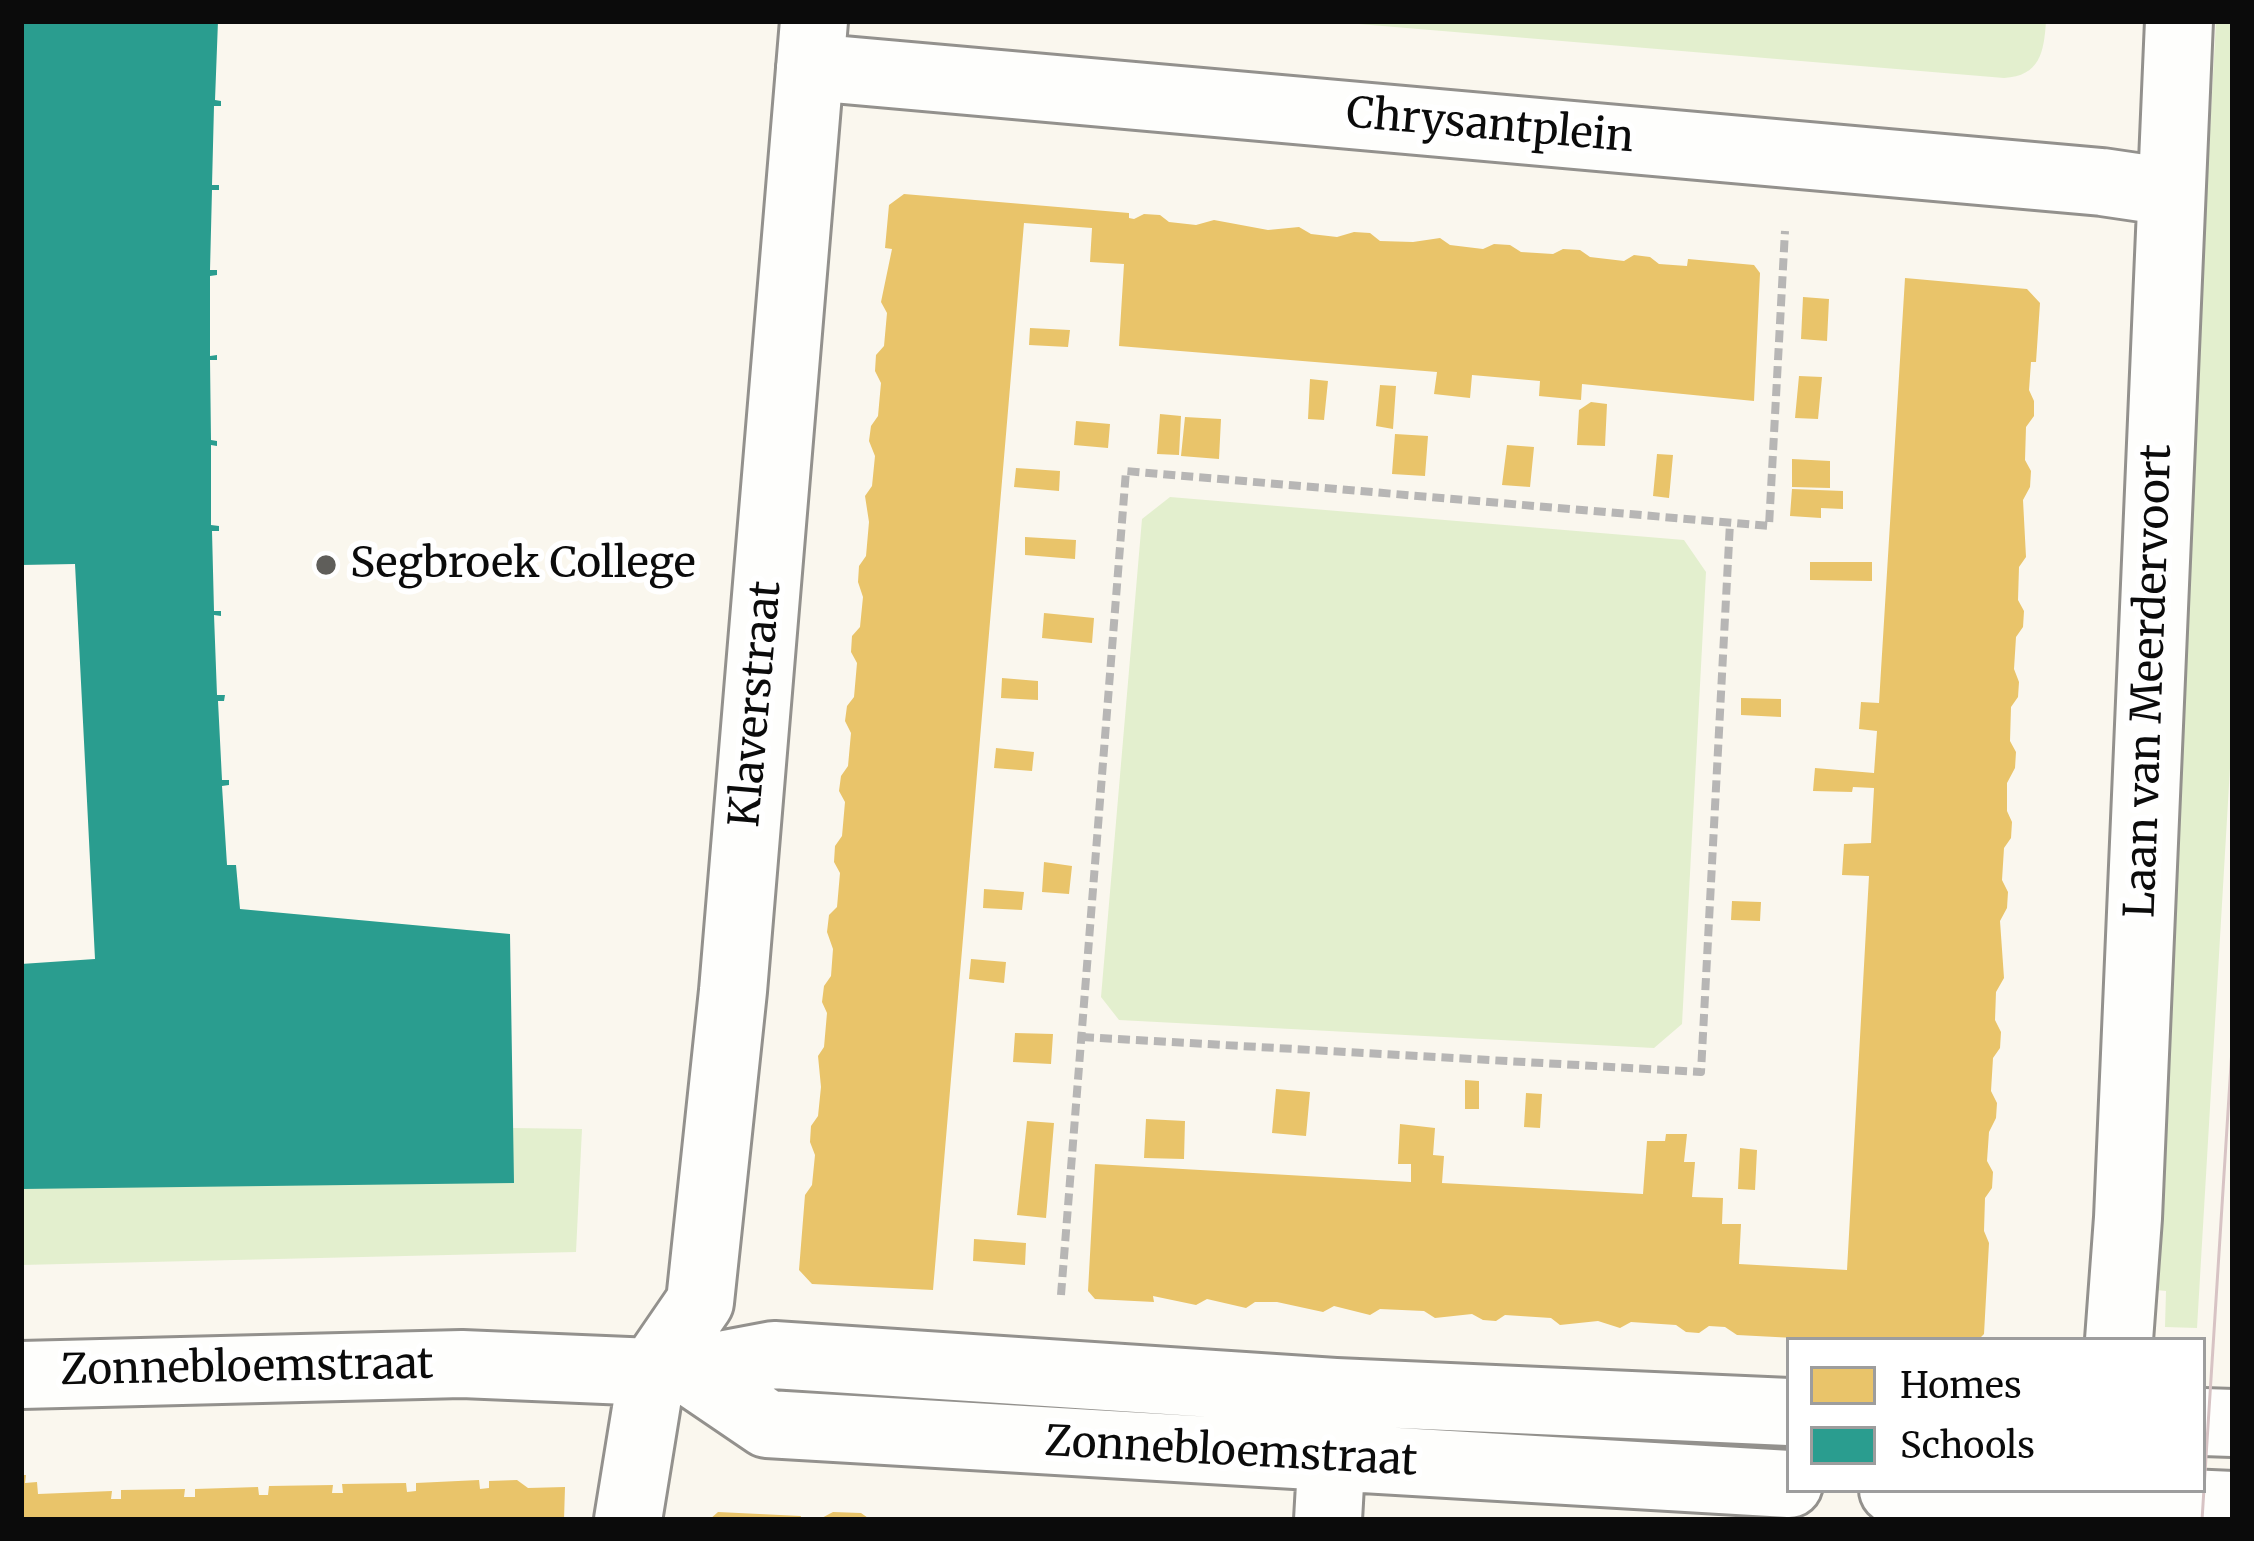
<!DOCTYPE html>
<style>
body{margin:0}
#map{position:relative;width:2254px;height:1541px;overflow:hidden;background:#faf7ee;font-family:Merriweather,serif}
canvas{display:block}
.frame{position:absolute;inset:0;border:24px solid #0b0b0b;pointer-events:none}
.legend{position:absolute;left:1786px;top:1337px;width:420px;height:156px;box-sizing:border-box;background:#fff;border:3px solid #9d9d9d;margin:0;padding:15px 21px;list-style:none;font-size:36px;color:#0b0b0b}
.legend li{display:flex;align-items:center;gap:24px;height:60px}
.legend b{width:60px;border:3px solid #9d9d9d}
</style>
<div id="map">
<canvas width="2254" height="1541"></canvas>
<div class="frame"></div>
<ul class="legend">
<li><b style="height:33px;background:#e9c46a"></b>Homes</li>
<li><b style="height:33px;background:#2a9d8f"></b>Schools</li>
</ul>
</div>
<script>
const context = document.querySelector('canvas').getContext('2d');
context.lineJoin = 'round';
function fill(path, color) {
  context.fillStyle = color;
  context.fill(path, 'evenodd');
}
function strokePath(path, color, width, dash) {
  context.strokeStyle = color;
  context.lineWidth = width;
  context.lineCap = dash ? 'butt' : 'round';
  context.setLineDash(dash || []);
  context.stroke(path);
}
function label(font, color, halo, rows, align = 'center') {
  context.font = font + ' Merriweather,serif';
  context.lineWidth = 12;
  context.setLineDash([]);
  context.textBaseline = 'middle';
  context.strokeStyle = halo;
  context.fillStyle = color;
  for (const [text, x, y, turn = 0] of rows) {
    context.save();
    context.translate(x, y);
    context.rotate((+turn || 0) * Math.PI / 180);
    context.textAlign = isNaN(turn) ? turn : align;
    if (halo) context.strokeText(text, 0, 0);
    context.fillText(text, 0, 0);
    context.restore();
  }
}
fill(new Path2D(`
 M1323,21H2046C2044,52 2040,76 2004,78Z
 M2216,21H2233V717L2197,1328L2165,1327L2166,1291L2146,1289Z
 M1170,497L1684,540L1706,572L1682,1024L1654,1048L1119,1020L1101,997L1142,519Z
 M513,1128L582,1129L576,1252L21,1265V1182Z`), '#e3efce');
fill(new Path2D(`
 M904,194L1129,213V218L1134,219L1144,214L1160,215L1169,222L1196,225L1214,220L1268,230L1299,227L1311,234L1337,237L1354,232L1370,233L1380,241L1413,242L1440,238L1450,245L1483,249L1494,244L1510,245L1521,252L1553,254L1563,249L1580,250L1590,257L1624,261L1634,255L1650,257L1659,264L1687,266L1688,259L1754,265L1760,273L1754,401L1582,384L1581,400L1539,396L1540,381L1472,375L1470,398L1434,394L1437,372L1119,346L1124,264L1090,262L1092,228L1024,223L933,1290L812,1284L799,1270L805,1195L812,1185L815,1155L810,1142L811,1126L818,1116L821,1087L818,1056L824,1047L827,1013L822,1002L824,986L831,976L833,949L827,932L829,915L837,907L840,873L834,862L835,846L842,836L845,802L839,791L841,776L848,766L851,733L845,721L847,706L854,697L857,663L851,652L852,636L860,627L863,597L858,582L859,566L866,556L869,522L865,496L872,486L875,456L869,441L871,426L878,416L881,383L875,371L876,355L884,346L887,313L881,302L892,249L885,248L889,205Z
 M1905,278L2027,289L2040,303L2036,362H2031L2029,390L2034,401V416L2026,427L2025,460L2031,471L2030,487L2023,500L2026,557L2019,567L2018,600L2024,611L2023,627L2016,637L2014,669L2019,682L2018,697L2011,707L2010,741L2016,752L2015,768L2007,783V811L2012,822L2011,838L2004,848L2002,880L2008,892L2007,908L2000,921L2004,978L1996,992L1995,1020L2001,1032L2000,1048L1993,1058L1991,1091L1997,1103L1996,1118L1989,1132L1987,1161L1993,1172L1992,1188L1985,1198L1984,1231L1989,1243L1984,1334L1978,1340H1833L1737,1335L1725,1327L1709,1326L1699,1333L1686,1332L1676,1325L1631,1322L1620,1328L1598,1321L1560,1325L1551,1318L1505,1315L1496,1321L1483,1320L1472,1314L1435,1318L1424,1311L1380,1309L1370,1315L1334,1306L1323,1312L1277,1302H1255L1246,1308L1207,1299L1196,1305L1153,1296L1154,1302L1095,1299L1088,1291L1095,1164L1411,1182V1164H1398L1400,1124L1435,1128L1433,1155L1444,1156L1442,1183L1643,1194L1647,1141H1665L1666,1134H1687L1684,1162H1695L1692,1197L1723,1198L1722,1224H1741L1739,1264L1847,1270L1869,876L1842,875L1844,844L1871,843L1874,788L1853,787L1852,792L1813,791L1815,768L1874,773L1877,731L1859,729L1861,702L1879,703Z
 M1803,297L1829,299L1827,341L1801,339Z
 M1030,328L1070,330L1068,347L1029,345Z
 M1799,376L1822,377L1818,419L1795,418Z
 M1310,379L1328,381L1324,420L1308,419Z
 M1380,385L1396,386L1393,429L1376,426Z
 M1591,402L1607,404L1605,446L1577,445L1579,410Z
 M1160,414L1181,416L1179,455L1157,454Z
 M1185,417L1221,419L1219,459L1181,456Z
 M1076,421L1110,424L1108,448L1074,445Z
 M1395,434L1428,436L1425,476L1392,474Z
 M1507,445L1534,447L1530,487L1502,485Z
 M1657,454L1673,455L1669,498L1653,496Z
 M1792,459L1830,461V488L1792,487Z
 M1016,468L1060,471L1059,491L1014,487Z
 M1792,489L1843,491V509L1821,508V518L1790,516Z
 M1025,537L1076,540L1075,559L1025,555Z
 M1810,562H1872V581L1810,580Z
 M1044,613L1094,618L1092,643L1042,638Z
 M1002,678L1038,681V700L1001,698Z
 M1741,698L1781,699V717L1741,715Z
 M996,748L1034,752L1032,771L994,768Z
 M1044,862L1072,866L1069,894L1042,892Z
 M984,889L1024,892L1022,910L983,908Z
 M1732,901L1761,902L1760,921L1731,920Z
 M971,959L1006,962L1004,983L969,979Z
 M1015,1033L1053,1034L1051,1064L1013,1062Z
 M1465,1080L1479,1081V1109H1465Z
 M1276,1089L1310,1092L1306,1136L1272,1133Z
 M1526,1093L1542,1094L1540,1128L1524,1127Z
 M1146,1119L1185,1121L1184,1159L1144,1158Z
 M1027,1121L1054,1123L1046,1218L1017,1215Z
 M1740,1148L1757,1150L1755,1190L1738,1189Z
 M974,1239L1026,1243L1025,1265L973,1261Z
 M21,1475H26L25,1483L37,1482L38,1494L112,1491L111,1499H121V1490L185,1489L184,1497H195V1489L258,1487L259,1495H268L269,1486L333,1485L332,1493H343L342,1484L406,1483L407,1492L416,1491V1483L479,1480L480,1489L489,1488V1481L517,1480L528,1488L565,1487L564,1520H21Z
 M718,1512L801,1516L800,1520H709Z
 M833,1512L861,1513L871,1520H818Z`), '#e9c46a');
fill(new Path2D(`
 M21,21H218L215,100L221,101V106H214L212,185H219V190H212L210,270H217V275L210,276V356L217,355V360H210L211,440L217,441V446L211,445V525L219,526V531H212L214,611H221V616L214,615L217,695H225L224,701H218L222,780H229V785L222,786L227,865H236L240,909L510,934L514,1183L21,1189V964L95,959L75,564L21,565Z`), '#2a9d8f');
const minor = new Path2D(`
 M810,67L2102,182L2170,192
 M2119,1340L2128,1218L2179,21
 M689,1371L767,1424L1789,1484
 M21,1375L462,1364L652,1372L689,1371L774,1355L1335,1392L1789,1412
 M2203,1422L2233,1423
 M1893,1490L2233,1505
 M628,1520L652,1372L700,1302L733,991L814,21
 M1328,1520L1334,1413`);
strokePath(minor, '#93918d', 72);
strokePath(new Path2D(`
 M1082,1037L1701,1072L1730,523
 M1061,1295L1126,471L1769,526L1785,231`), '#b7b6b5', 8, [12, 6]);
strokePath(minor, '#fefefc', 66);
strokePath(new Path2D(`
 M2202,1520L2233,1033`), '#d7c3c4', 3);
for (const [x, y, r, color] of [
 [326,565,12,"#5f5e5a"]
]) {
  const dot = new Path2D();
  dot.arc(x, y, r, 0, 2 * Math.PI);
  context.fillStyle = color;
  context.fill(dot);
  strokePath(dot, '#fff', 4.5);
}
label('42px', '#0b0b0b', '#fff', [
 ["Chrysantplein",1490,127,5],
 ["Laan van Meerdervoort",2150,681,-88],
 ["Klaverstraat",757,704,-85],
 ["Zonnebloemstraat",247,1369,-1],
 ["Zonnebloemstraat",1231,1453,3]
]);
label('42px', '#0b0b0b', '#fff', [
 ["Segbroek College",350,565]
], 'left');
</script>
